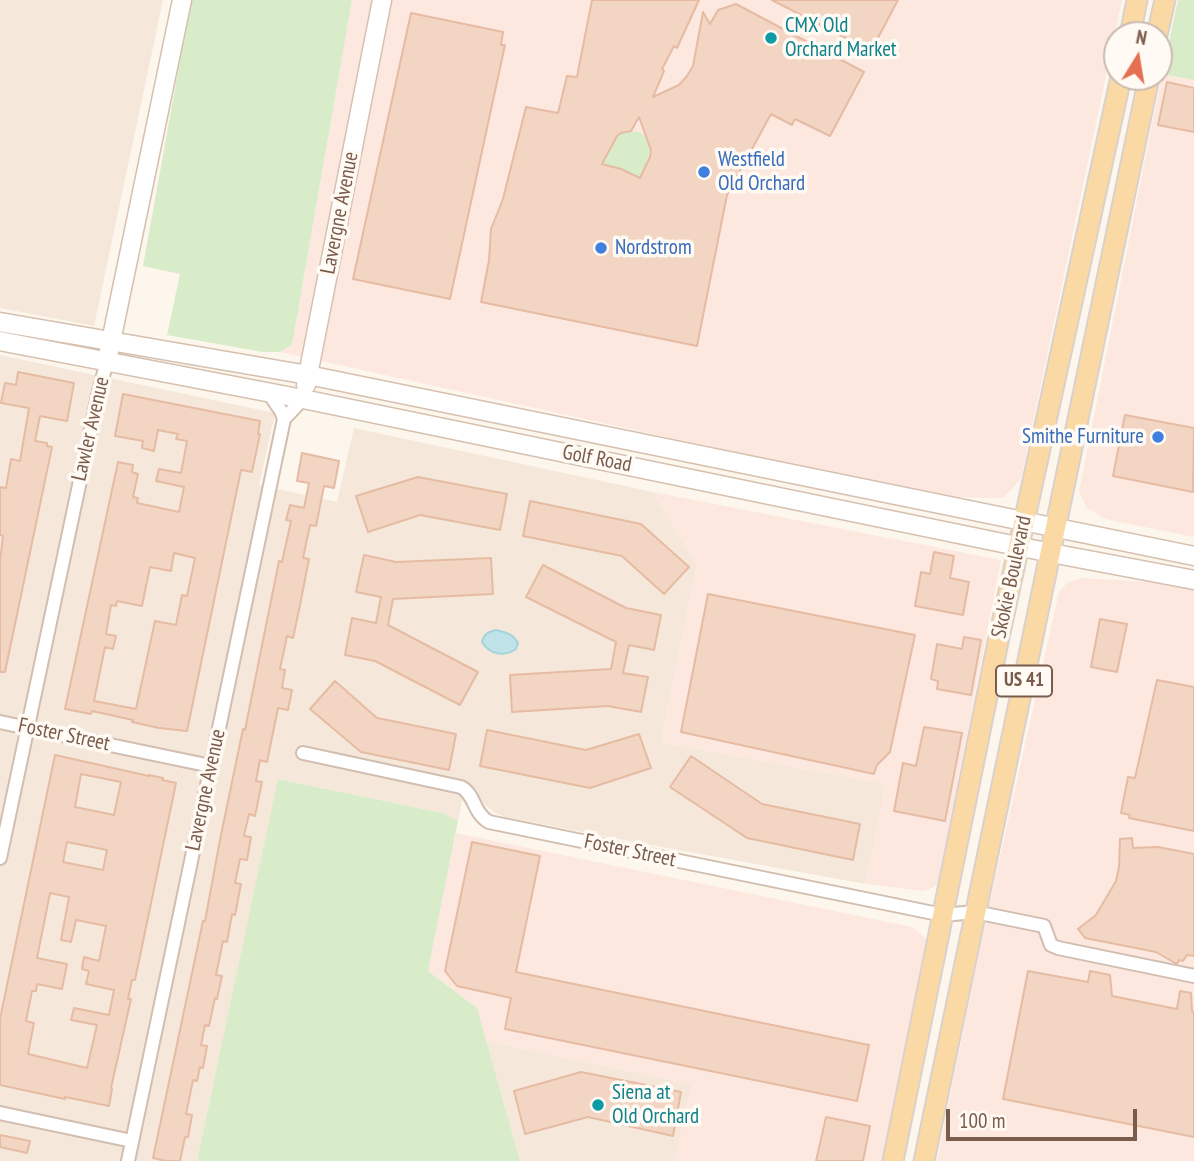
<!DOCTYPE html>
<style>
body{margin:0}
#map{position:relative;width:1194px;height:1161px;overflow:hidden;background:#fdf6ec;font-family:"PT Sans Narrow",sans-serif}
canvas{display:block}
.north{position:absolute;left:1103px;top:21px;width:70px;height:70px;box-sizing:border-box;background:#fffaf3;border:2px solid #cabbb1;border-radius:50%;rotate:11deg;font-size:19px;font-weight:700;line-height:28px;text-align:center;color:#7a5c4d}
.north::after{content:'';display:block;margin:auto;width:24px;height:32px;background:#e76f51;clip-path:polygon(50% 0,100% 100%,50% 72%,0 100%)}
.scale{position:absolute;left:946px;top:1109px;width:191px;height:32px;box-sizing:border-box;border:4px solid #7a5c4d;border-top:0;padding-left:9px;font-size:21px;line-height:24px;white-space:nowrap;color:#7a5c4d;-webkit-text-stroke:5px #fffaf3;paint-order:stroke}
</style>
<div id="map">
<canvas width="1194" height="1161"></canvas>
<div class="north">N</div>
<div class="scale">100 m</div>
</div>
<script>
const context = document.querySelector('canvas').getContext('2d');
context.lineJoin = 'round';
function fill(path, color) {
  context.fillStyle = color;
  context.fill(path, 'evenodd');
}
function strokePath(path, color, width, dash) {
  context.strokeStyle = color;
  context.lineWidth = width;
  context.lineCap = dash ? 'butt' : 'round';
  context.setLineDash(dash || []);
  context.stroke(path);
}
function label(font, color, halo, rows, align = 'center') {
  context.font = font + ' "PT Sans Narrow",sans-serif';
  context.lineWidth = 7;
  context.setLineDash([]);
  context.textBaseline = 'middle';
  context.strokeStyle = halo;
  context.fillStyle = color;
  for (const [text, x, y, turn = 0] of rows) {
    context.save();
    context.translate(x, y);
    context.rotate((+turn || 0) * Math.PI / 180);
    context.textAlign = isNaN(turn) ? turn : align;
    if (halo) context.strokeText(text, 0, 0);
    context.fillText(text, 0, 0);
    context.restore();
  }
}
fill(new Path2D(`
 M0,0H163L94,326L0,308Z
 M0,355L275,413L259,485L337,502L354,428L653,492L697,565L661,742L886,784L866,884L634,842L505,817L494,812L478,799L463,796L458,821L443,813L279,779L197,1161H0Z
 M486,1041L692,1084L675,1161H520Z`), '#f5e8da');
fill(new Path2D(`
 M352,0H1122L1021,479L1003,498L940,497L280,352L292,345Z
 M1162,74L1194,80V537L1105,519L1087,508L1079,492Z
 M653,492L1001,560L938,882L932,888L923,891L866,884L885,784L661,742L697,565Z
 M1080,578L1169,583L1194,589V1161H937L985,924L1059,592L1067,583Z
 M456,833L912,927L928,940L882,1161H675L692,1084L486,1041L477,1008L428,971Z`), '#fde8e0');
fill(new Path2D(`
 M191,0H352L292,345L280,352H263L167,335L180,274L143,266Z
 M1178,0H1194V80L1162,74Z
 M631,131C662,133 648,160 640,178L621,169L600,167L617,136L621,133Z
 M278,779L443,813L458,821L428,971L477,1008L520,1161H197Z`), '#d8ecc9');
const water = new Path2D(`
 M496,630C506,632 513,634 518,643L516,649C504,657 490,655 482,642C484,634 488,632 496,630Z`);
fill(water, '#bfe3e8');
strokePath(water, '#a5d3da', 2);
const building = new Path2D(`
 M592,0H699L677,48L674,46L662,69L664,71L653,97L679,85L687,76L693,66L703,12L710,24L718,10L736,4L864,72L830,136L795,119L792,125L771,114L727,195L697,346L481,302L489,260L491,229L503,199L526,107L558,113L567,76L577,77ZM639,117L651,150L650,157L640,178L621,169L602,164L617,136L621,133L631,131Z
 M772,0H898L871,51Z
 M411,13L503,32L501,45H505L450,299L353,279Z
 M1167,82L1194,88V132L1158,125Z
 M18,372L74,383L67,421L40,416L35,441L47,443V446L52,447L5,672H0V561L3,536L0,535V487L6,488L11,459L20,461L29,408L1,403L5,383L16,385Z
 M123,394L260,421L258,434H260L252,472L241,470L187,731L159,728L132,722L133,720L92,711L91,714L65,709L118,462L133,465L132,472L138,474L133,497L138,498L137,503L179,512L184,487L156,481L159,469L181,473L187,441L176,439L178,434L158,430L154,451L142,448L143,441L115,436ZM174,553L195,558L187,596L182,595L176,625L155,621L136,709L94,701L105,647L113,649L116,636L106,634L111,605L116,606L117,601L142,606L150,567L171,571Z
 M1125,415L1194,428L1193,492L1113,476Z
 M302,453L339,461L334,488L324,486L316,526L310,525L303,558L309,559L299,610L293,638L287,636L280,669L285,670L282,688L292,690L288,710L278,708L267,762L260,760L256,781L262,782L255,816L249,814L244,836L251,837L247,860L240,859L235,883L241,884L235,915L232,914L227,942L223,941L216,975L222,976L217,999L215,998L209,1026L205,1025L201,1045L207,1046L203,1068L200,1067L197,1081L193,1080L186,1114L192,1115L188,1137H185L180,1161H166L153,1158L203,921H205L220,840L243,729L245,730L252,695L279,561L282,562L291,521L286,520L290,505L304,508L309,483L297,481Z
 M418,477L507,494L500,530L420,515L368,532L356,496Z
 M530,501L641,524L689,567L664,594L622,556L523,536Z
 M934,552L954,556L950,578L969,582L963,615L915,606L921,572L930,574Z
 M364,555L396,562L491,558L493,594L393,599L388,625L478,672L460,705L375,661L345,655L352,618L376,623L381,597L356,592Z
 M543,565L626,608L661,615L654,650L629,645L623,673L648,677L641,712L608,706L512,712L510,675L611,669L616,642L526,597Z
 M708,594L915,635L890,752L877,765L874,774L681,732Z
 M1100,619L1127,624L1117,672L1091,667Z
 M964,637L981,640L971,695L937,689L938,681L931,679L937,644L962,649Z
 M1157,680L1194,687V831L1129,818L1130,815L1121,813L1128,777L1135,778Z
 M335,681L377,718L456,734L449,770L361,752L310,709Z
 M924,727L962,733L945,821L894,811L903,763L916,766Z
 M487,730L586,750L639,734L651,768L590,788L480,766Z
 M55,755L149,776V775L163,778L162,780L176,783L135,980H132L128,999H131L111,1088L112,1089L109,1106L65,1097V1099L0,1085V1019ZM81,774L121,782L114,815L75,807ZM67,842L107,850L103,870L63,862ZM50,893L69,897L61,940L71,942L76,920L106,926L99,961L84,957L82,969L89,971L86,984L114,990L109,1015L74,1008L71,1020L97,1025L87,1068L28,1054L34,1023L26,1021L32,991H36L37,984L62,989L67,964L37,958Z
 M691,756L762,804L860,824L853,860L747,838L670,787Z
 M1132,838L1133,848L1158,847L1194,854V956L1187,955L1183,961L1179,960L1177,964L1175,963L1156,952L1085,938L1078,929L1096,915L1116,881L1119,867L1120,839Z
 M472,842L540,856L516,972L869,1045L857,1101L505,1029L511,998L457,986L445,971Z
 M1028,971L1088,982L1090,971L1110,975L1112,996L1177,1009L1180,991L1191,993L1192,1011L1194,1012V1137L1003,1099Z
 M581,1072L681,1092L673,1136L588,1117L525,1134L514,1091Z
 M826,1117L870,1126L863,1161H816Z
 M0,1135L30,1141L27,1153L0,1147Z`);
fill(building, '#f3d5c3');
strokePath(building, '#e6bba3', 2);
const street = new Path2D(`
 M268,392L281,411L284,419
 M0,722L211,766
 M303,753L461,787C475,794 473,813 489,822L943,915L975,912L1044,926L1051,945L1058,948L1194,976
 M0,858L99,391L107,361
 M0,1113L132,1141
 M128,1161L284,419L303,399`);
const secondary = new Path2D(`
 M0,322L308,375L1194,556
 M0,341L303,399L1051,553L1194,580
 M109,351L182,0
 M306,385L382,0`);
const primary = new Path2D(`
 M1130,35L1137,0
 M1157,35L1165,0
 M893,1161L999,637L1121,77
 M924,1161L1149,77`);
strokePath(street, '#d1beb0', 16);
strokePath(secondary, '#d6c0b0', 21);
strokePath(primary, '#dad1cd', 23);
strokePath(street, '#fff', 12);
strokePath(secondary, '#fff', 18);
strokePath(primary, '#fbd9a5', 19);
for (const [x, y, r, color] of [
 [771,38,7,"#0f9aa8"],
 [704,172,7,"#3f7fe0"],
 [601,248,7,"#3f7fe0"],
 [1158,437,7,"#3f7fe0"],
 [598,1105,7,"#0f9aa8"]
]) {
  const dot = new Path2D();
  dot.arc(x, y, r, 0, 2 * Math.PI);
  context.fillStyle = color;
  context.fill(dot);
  strokePath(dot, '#fffaf3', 2.5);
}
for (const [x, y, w] of [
 [1024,681,56]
]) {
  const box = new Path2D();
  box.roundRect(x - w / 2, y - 15.5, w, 31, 5);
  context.fillStyle = '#fffaf3';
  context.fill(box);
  strokePath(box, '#7a5c4d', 2);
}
label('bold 19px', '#7a5c4d', null, [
 ["US 41",1024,681]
]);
label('21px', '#0d838f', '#fffaf3', [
 ["CMX Old",785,26],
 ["Orchard Market",785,50],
 ["Siena at",612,1093],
 ["Old Orchard",612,1117]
], 'left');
label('21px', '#366cbe', '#fffaf3', [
 ["Westfield",718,160],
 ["Old Orchard",718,184],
 ["Nordstrom",615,248],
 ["Smithe Furniture",1144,437,"right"]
], 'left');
label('21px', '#7a5c4d', '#fffaf3', [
 ["Lavergne Avenue",340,213,-79],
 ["Lawler Avenue",91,429,-77],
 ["Golf Road",597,459,11],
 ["Skokie Boulevard",1012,577,-78],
 ["Foster Street",64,735,12],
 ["Lavergne Avenue",206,790,-78],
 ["Foster Street",630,851,12]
]);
</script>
